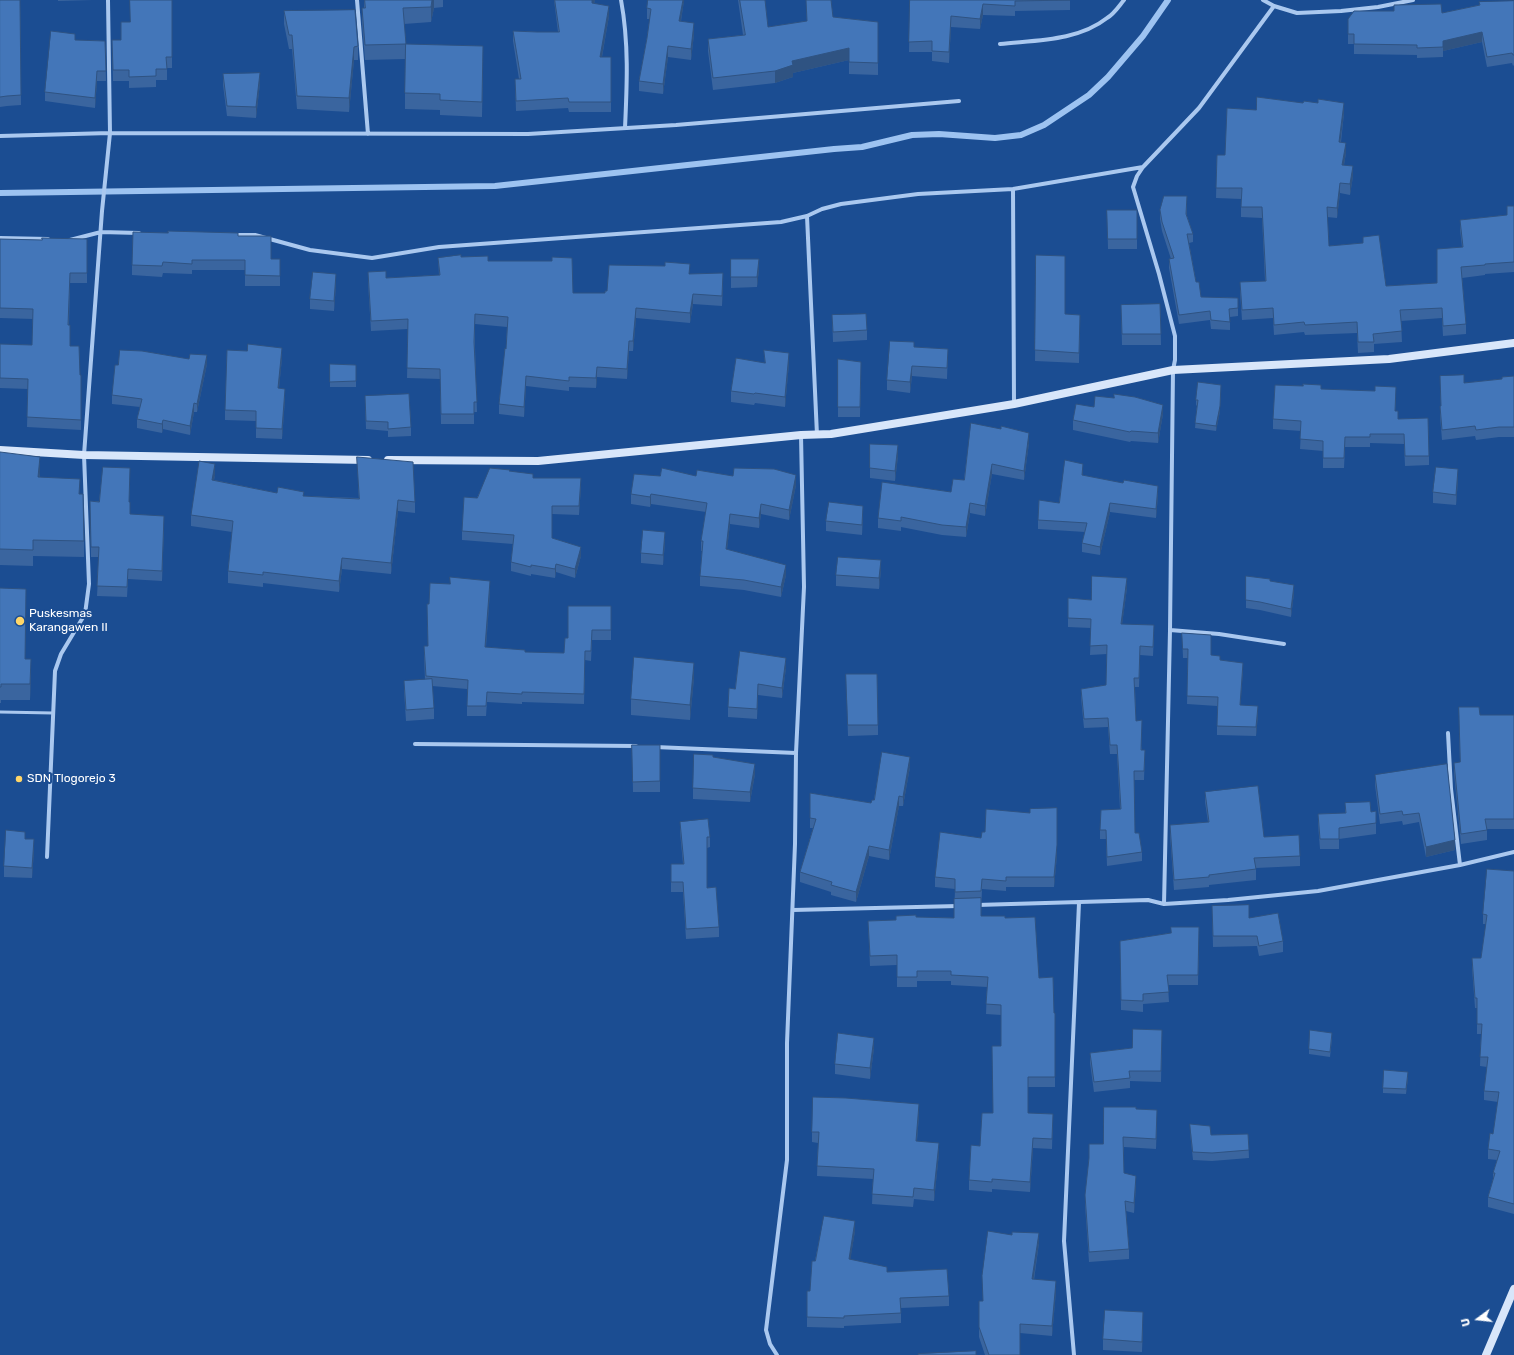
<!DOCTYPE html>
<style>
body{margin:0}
#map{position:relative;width:1514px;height:1355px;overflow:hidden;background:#1b4d92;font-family:Rubik,sans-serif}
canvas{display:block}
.north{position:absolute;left:1458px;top:1299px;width:40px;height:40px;-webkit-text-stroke:3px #1b4d92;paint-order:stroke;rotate:255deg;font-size:11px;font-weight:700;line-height:16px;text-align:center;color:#fff}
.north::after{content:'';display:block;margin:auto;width:14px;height:18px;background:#fff;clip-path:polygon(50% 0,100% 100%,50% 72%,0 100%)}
</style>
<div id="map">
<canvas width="1514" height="1355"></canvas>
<div class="north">U</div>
</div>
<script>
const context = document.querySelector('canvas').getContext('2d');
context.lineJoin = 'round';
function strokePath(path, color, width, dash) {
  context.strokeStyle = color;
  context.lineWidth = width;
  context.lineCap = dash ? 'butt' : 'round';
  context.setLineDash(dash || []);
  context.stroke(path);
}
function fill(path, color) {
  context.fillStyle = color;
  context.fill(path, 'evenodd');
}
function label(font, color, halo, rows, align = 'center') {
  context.font = font + ' Rubik,sans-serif';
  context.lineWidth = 4;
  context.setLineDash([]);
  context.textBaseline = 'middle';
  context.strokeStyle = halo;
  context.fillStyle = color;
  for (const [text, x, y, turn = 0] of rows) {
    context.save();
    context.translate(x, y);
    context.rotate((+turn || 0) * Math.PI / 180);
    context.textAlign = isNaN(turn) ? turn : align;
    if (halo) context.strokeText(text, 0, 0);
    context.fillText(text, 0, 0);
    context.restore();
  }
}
strokePath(new Path2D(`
 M0,193L495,186L834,149L862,147L912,135L939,134L995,138L1021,135L1044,125L1089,95L1108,77L1143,36L1168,0`), '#9dc3f1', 6);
strokePath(new Path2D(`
 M0,712L53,713`), '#aac8ef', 3);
strokePath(new Path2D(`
 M357,0L368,134
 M621,0C629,43 627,85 625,128
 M1263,0L1274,6L1297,13L1341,11L1378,7L1413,0
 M1000,44C1036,40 1078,41 1107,18C1114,14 1119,6 1124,0
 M0,136L110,133L528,134L676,125L959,101
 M1013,189L1014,404
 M807,216L822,209L841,204L918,194L1013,189L1143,167
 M233,235H255L310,250L372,258L439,247L781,222L807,216L817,435
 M0,238L48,239
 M70,240L101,232L139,233
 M1170,630L1219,634L1284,644
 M1448,733L1451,789L1460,865
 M415,744L636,746
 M655,747L796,753
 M47,857L55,671L61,654L85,614L89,584L84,455L102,211L110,133L108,0
 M1164,904L1170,630L1173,370L1175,360V336L1159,274L1133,187L1137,176L1143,167L1199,108L1274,6
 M977,905L1148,900L1164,904L1228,900L1318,891L1460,865L1514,852
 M793,910L958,906
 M777,1355L770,1344L766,1330L787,1160V1043L795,844L796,753L804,587L801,435
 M1074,1355L1064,1241L1079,903`), '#aac8ef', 4);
strokePath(new Path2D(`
 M0,450L84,455L368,460
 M388,460L538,461L801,435L831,434L1014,404L1173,370L1389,359L1514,343
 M1486,1355L1514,1289`), '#d8e6fa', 8);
fill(new Path2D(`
 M0,0H20L21,105L7,106L0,107Z
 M58,0H93L58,1Z
 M172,0V68H167V80H156V87L129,88V81H113L112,40H121Z
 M364,0H443V7L434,8L431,22L404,24L406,44L483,61L482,117L440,115V110L405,109V59L365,60L362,23V8H364Z
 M554,0H595L594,4L609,16L602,57H611V112H569L568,108L516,111L515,79H519L513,41V31L537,32H558Z
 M684,0L681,21L694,34L691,60L668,57L663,94L639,91V81L647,38L650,19H647V8Z
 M738,0H765L768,27L807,21L806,0L833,17L878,22V75L849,74V60L793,73V77L775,83L713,90L708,51V39L743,35Z
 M910,0H1070V10L1015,11V16L983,15L980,29L951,27L949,63L932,61V52H909Z
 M1514,1V65L1513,66L1512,63L1487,67L1482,42L1443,51V57L1417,58V55L1354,54V44H1348V19L1442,13L1479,5V2Z
 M284,11L358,46V60H354L349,112L297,109L292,49H289L284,24Z
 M75,40L105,41L106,81H97L95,108L45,101V92Z
 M223,74L260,83L256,118L227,116L223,85Z
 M1303,103H1318L1344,113L1341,142L1346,153L1344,165L1353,176L1350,195L1340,193L1337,218L1327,217L1329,246L1363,243V237L1386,286L1437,283L1462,247L1460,230V220L1507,215L1514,206V272L1485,274V275L1462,278L1466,324V334L1443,336L1442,318L1401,321L1402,342L1374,344V352L1358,353L1357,333L1305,335L1304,332L1274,335L1273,318L1242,320L1240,292V282L1265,281L1262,218L1241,217V199L1216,198L1217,155H1225L1256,110Z
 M1187,205V216L1193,234V242L1189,243L1196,282L1201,297L1238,298V316L1230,317V330L1211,329L1210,320L1179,324L1169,268V259H1171L1162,231L1160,219V210Z
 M1107,210H1137V249H1108Z
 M238,236L271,259H280V286H245V270H192V274L163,273L162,277L132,275V265Z
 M0,239L42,240L87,239V283H70L69,325L70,346L80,375H81V430L27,427L28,389L0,388V344L32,345L33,319L0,318Z
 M1036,255L1065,314L1080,315L1079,363L1035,361Z
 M461,257L488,261L573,293H605L607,291L690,274L723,283L722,306L693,304L690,323L636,318L633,351H629L627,379L597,377L596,388L569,387V391L526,386L524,417L499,414V404L506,349L507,327L475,324V346L477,412H474V424H441L440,379L407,378L408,329L371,331L368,282V272L386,278L439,275L438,258Z
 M731,259L759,269L757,287L731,288Z
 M336,285L334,311L310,309V299Z
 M1160,304L1161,345H1122L1121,305Z
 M832,315L867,330V340L833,342Z
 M914,347L948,349L947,379L912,376L910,393L887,390V380Z
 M282,358L279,388L285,399L282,439L256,438V421L225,420V410Z
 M838,359L861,362L860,417H838Z
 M764,363H789L785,407L755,403L754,405L731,402V391Z
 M207,364L197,412H194L190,435L163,429L162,433L137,428V419L140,407L112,404V395L118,365Z
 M330,364L356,365V387H330Z
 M1440,376L1464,383L1502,379L1514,376V437H1499L1476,440L1475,436L1442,440L1440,416V406H1441Z
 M1198,382L1220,411L1216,431L1195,428L1197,406L1196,405V400Z
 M1321,389L1396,396L1395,411L1398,419L1429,456V465L1405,466L1404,444L1370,443V447H1345L1344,468H1323V451L1300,449L1301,431L1273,429V419Z
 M365,396L411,427V436L388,437V431L366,429Z
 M1094,407L1163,414L1158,443L1131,441L1130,442L1073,430V420Z
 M1029,443L1024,480L992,474L985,516L970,513L966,537L942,535L901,527V531L878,528V518L951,492L964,480Z
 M870,444L898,456L895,481L870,478Z
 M0,452L40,473V477L80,494L84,541V557L33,556V566L0,565Z
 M357,457L415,502V513L398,511L391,574L342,569L339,592L263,583V587L228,583V571L232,532L191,526V515L215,475L214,480L277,493L304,496L359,498Z
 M510,471L533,478L581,486L579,515L552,514V538L581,556L575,578L556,572L555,578L531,574V576L511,571V562L513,544L462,540V531L477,498Z
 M1083,473V475L1158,495L1156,518L1110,512L1100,555L1082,552V543L1085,532L1038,529V520L1059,503Z
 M660,476H696L796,485L789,520L761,514L759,528L730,524L727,549L786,575L781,597L744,590L700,586V576L702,551H701V541L706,512L651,504L650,507L631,504V494Z
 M1458,480L1456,505L1433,503V492Z
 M90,501L129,502L130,514L164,526L162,581L128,579L127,597L97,596L99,557H91Z
 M863,516L862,535L826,531V521Z
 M665,542L663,565L641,563V553Z
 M881,570L879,589L836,586V575Z
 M1270,581L1294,593L1291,617L1260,610L1246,608V600Z
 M0,588L31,675L30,700H1V703H0Z
 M1127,588L1122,624L1154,634L1153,656L1140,655L1139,687H1135L1136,721L1142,750H1145L1144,780H1134L1135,833L1142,852V861L1107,866L1106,839H1100V830L1120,809L1117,754H1110L1108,727L1084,728L1081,698V689L1106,685L1107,654L1090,655L1091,628L1068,627V598L1091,600Z
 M490,591L486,647L525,652L564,653L568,638L611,606V640H592L591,661L585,660L584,704L522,702V704L487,702L486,716H467V689L432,686L434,708V719L406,721L404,691V681L425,680L424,656V646H428Z
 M1182,633L1211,655L1243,671L1240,705L1258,715L1256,736L1217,735V706L1187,704L1188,658H1183Z
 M786,668L782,698L758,695L757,719L728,717V707L735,689Z
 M846,674L878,725V735L848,736Z
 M694,678L690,720L631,715V699Z
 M1480,715H1514V829H1487V840L1461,844L1454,773V763L1460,762Z
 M632,745H660V792H633Z
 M713,757L755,774L750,802L693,799V788Z
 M1447,764L1455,850L1426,857L1419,822L1403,825L1402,821L1380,824L1375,785V775Z
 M910,767L903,806H899L889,860L869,856L856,902L831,895V892L800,882V872L813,828H810V793L871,803L874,800Z
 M1205,792L1264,837L1300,856V866L1256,868V880L1209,885V887L1174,890L1170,835V825L1208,822L1205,802Z
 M1345,803L1371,812L1376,823V834L1339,839V849H1320L1318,824V814L1345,813Z
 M680,822L710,837V847L707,848V888L719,927V937L686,939L683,892H671V864H683L680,832Z
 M34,850L32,878L4,877V866Z
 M1057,855L1054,887H1006V891L982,889L981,916L1005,918L1039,978L1054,1013H1055V1087H1028V1113L1053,1114L1052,1149L1033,1148L1030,1192L992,1189V1192L969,1190V1180L980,1146L993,1113L1001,1046V1015L986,1014L987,987L951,985V981H917V987H897V965L870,966L868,921L896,920L916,917L954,918L955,889L935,887V877Z
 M1514,871V1214L1488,1207V1197L1493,1179V1173L1497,1160L1488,1159V1149L1493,1134L1498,1102L1484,1100V1091L1487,1067L1480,1066L1481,1034H1477V1008H1475L1472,968V958H1481L1486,924H1483V914Z
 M1212,906L1249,918L1283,941V952L1259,956L1257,946L1213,947Z
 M1199,927L1198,985H1168L1169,1002L1143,1004V1012L1121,1010L1120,941L1171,933Z
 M1162,1030L1161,1082L1130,1081V1088L1094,1092L1090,1063V1053L1132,1048Z
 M1332,1038L1330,1057L1309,1054V1049Z
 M874,1048L870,1079L835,1074V1064Z
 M1408,1078L1406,1094L1383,1093V1088Z
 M1136,1109L1157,1120L1156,1149L1124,1147V1173L1136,1186L1134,1213L1126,1211L1129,1249V1259L1089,1262L1085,1205V1195L1103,1144Z
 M919,1115L917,1141L939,1153L934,1201L914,1199L913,1207L872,1204L873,1179L817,1176L818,1143L812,1142V1132Z
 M1190,1124L1211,1135L1248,1134L1249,1158L1212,1161L1193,1160L1190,1132Z
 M855,1231L850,1260L887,1272L949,1296V1306L901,1308V1323L844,1326V1328L807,1327V1291H810L815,1261Z
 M1039,1243L1034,1280L1056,1291L1052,1336L1020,1333V1355H985L979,1337V1301H983Z
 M1143,1322L1142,1352L1103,1350V1339Z`), '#3a659f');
fill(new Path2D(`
 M432,0H434V8L431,22V7Z
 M592,0H595L592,13Z
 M683,0H684V2L679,31V21Z
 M983,4V15L980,29V19Z
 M609,6V16L600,67V57Z
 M951,16V27L949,63V52Z
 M694,23V34L691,60V49Z
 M1482,32V42L1443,51V41Z
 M483,46V61L482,117V102Z
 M668,46V57L663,94V84Z
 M354,47V60L349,112V98Z
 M849,48V60L793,73V77L775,83V71L792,61Z
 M97,71V81L95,108V98Z
 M260,73V83L256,118V107Z
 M1344,103V113L1339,152V142Z
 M1346,143V153L1342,175V165Z
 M1353,166V176L1350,195V184Z
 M1340,183V193L1337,218V208Z
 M1187,196V205L1186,223V214Z
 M759,259V269L757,287V277Z
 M723,273V283L722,306V296Z
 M336,274V285L334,311V301Z
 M693,294V304L690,323V313Z
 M636,308V318L633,351V341Z
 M629,341V351L627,379V369Z
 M282,348V358L278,398V388Z
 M789,353V363L785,407V397Z
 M207,355V364L197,412V404Z
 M912,366V376L910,393V382Z
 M597,367V377L596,388V378Z
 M526,376V386L524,417V407Z
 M285,389V399L282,439V429Z
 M1221,390L1220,411L1216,431V426Z
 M194,403V412L190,435V426Z
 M1163,405V414L1158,443V433Z
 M163,420V429L162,433V424Z
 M1029,433V443L1024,480V471Z
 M898,445V456L895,481V471Z
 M40,457V473L38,493V477Z
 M215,464V475L212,491V480Z
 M992,464V474L985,516V506Z
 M1083,464V473L1082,484V475Z
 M1458,469V480L1456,505V495Z
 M796,475V485L789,520V510Z
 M581,478V486L579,515V506Z
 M1158,486V495L1156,518V509Z
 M651,494V504L650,507V497Z
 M398,500V511L391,574V563Z
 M970,503V513L966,537V527Z
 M1110,503V512L1100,555V547Z
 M761,504V514L759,528V518Z
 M863,506V516L862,535V525Z
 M730,514V524L726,559V549Z
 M164,516V526L162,581V571Z
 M665,532V542L663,565V555Z
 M581,547V556L575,578V569Z
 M342,558V569L339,592V581Z
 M881,560V570L879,589V578Z
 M556,564V572L555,578V569Z
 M786,565V575L781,597V587Z
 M1127,578V588L1121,633V624Z
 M490,581V591L485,657V647Z
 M1294,585V593L1291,617V609Z
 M786,658V668L782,698V688Z
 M31,659V675L30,700V684Z
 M694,663V678L690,720V705Z
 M1243,663V671L1240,714V705Z
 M758,684V695L757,719V709Z
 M1258,706V715L1256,736V727Z
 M910,757V767L903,806V797Z
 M755,764V774L750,802V792Z
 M899,796V806L889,860V850Z
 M34,839V850L32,878V868Z
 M1455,840V850L1426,857V847Z
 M1057,845V855L1054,887V877Z
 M869,846V856L856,902V892Z
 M874,1038V1048L870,1079V1068Z
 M1408,1072V1078L1406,1094V1089Z
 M919,1104V1115L916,1151V1141Z
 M1157,1110V1120L1156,1149V1139Z
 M1033,1138V1148L1030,1192V1182Z
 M939,1143V1153L934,1201V1190Z
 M1136,1176V1186L1134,1213V1203Z
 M855,1221V1231L849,1269V1259Z
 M1039,1233V1243L1032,1289V1279Z
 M1056,1281V1291L1052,1336V1326Z
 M1143,1312V1322L1142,1352V1342Z`), '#2f5382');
const building = new Path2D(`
 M0,0H20L21,95L7,96L0,97Z
 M130,0H172V57H166L167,69H156V76L129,77V70H113L112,40H121V22H130Z
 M365,0H432L431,7L403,8L406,44L365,45L362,8H365Z
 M555,0H592V3L609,6L600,57H611V102H569L568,98L516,101L515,79H521L513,31L537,32H559Z
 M648,0H683L679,21L694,23L691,49L668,46L663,84L639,81L647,38L651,9L647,8Z
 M740,0H765L768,27L807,21L806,0H831L833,17L878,22V63L849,62V48L792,61L793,65L775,71L713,78L708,39L745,35Z
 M910,0H1070L1015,1V6L983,4L980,19L951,16L949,52L932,51V41L909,42Z
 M1514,1V55H1513L1512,53L1487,57L1482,32L1443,41V47L1417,48V45L1354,44V34H1348V19L1354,11H1394V5L1441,4L1442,13L1480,5L1479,2Z
 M355,10L358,46L354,47L349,98L297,96L292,35H289L284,11Z
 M51,31L75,34V40L105,41L106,71H97L95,98L45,92Z
 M406,44L483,46L482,102L440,100V94L405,93Z
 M260,73L256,107L227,106L223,74Z
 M1257,97L1303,103L1304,101L1318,103V99L1344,103L1339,142L1346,143L1342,165L1353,166L1350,184L1340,183L1337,208L1327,207L1329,246L1363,243V237L1379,235L1386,286L1437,283V249L1463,247L1460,220L1507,215V206H1514V262L1485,264V265L1461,267L1466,324L1443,326L1442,308L1400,310L1402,331L1373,334L1374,342H1358L1357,322L1305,325L1304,322L1274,325L1273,308L1242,310L1240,282L1266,281L1262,207H1241L1242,188H1216L1217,155H1225L1227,108L1256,110Z
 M1164,196H1187L1186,214L1193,234H1187L1196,282H1199L1201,297L1238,298V308L1229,309L1230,322L1211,320L1210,311L1179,315L1169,259L1174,258L1162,222L1160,210Z
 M1107,210H1137V239H1108Z
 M168,231L238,233V236H271V259H280V276L245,275V260H192V264L163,262L162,266L132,265L133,232L168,233Z
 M42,238L87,239V273H70L68,325H70V346H79L80,375H81V420L27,417L28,379L0,378V344L32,345L33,309L0,308V239L42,240Z
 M461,255V257L488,256V261H552V257L572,258L573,293H605V291H607L609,265L665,266V262L690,264L689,274L723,273L722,296L693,294L690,313L636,308L633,341H629L627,369L597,367L596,378L569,377V381L526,376L524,407L499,404L505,348L506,349L508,317L475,314L474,342L477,402H474V414H441L440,369L407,368L408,319L371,321L368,272L386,271V278L440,275L438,258Z
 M1036,255L1065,256V314L1080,315L1079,353L1035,350Z
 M731,259H759L757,277H731Z
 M313,272L336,274L334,301L310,299Z
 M1160,304L1161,334H1122L1121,305Z
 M866,314L867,330L833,332L832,315Z
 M890,341L914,342V347L948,349L947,368L912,366L910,382L887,380Z
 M248,344L282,348L278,388L285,389L282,429L256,428V411L225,410L227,350L247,351Z
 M120,350L142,351L189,359L190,354L207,355L197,404L194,403L190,426L163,420L162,424L137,419L142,399L112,395L115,365H118Z
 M764,350L789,353L785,397L755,393L754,394L731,391L736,358L765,363Z
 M838,359L861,362L860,407H838Z
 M330,364L356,365V381L330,382Z
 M1464,375V383L1502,379V377L1514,376V427H1499L1476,430L1475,426L1442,430L1440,406H1441L1440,376Z
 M1198,382L1221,385L1220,406L1216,426L1195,423L1198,400H1196Z
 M1303,384L1321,385V389L1375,391V386L1396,387L1395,411H1398V419L1428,418L1429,456H1405L1404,434H1370V437H1345L1344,458H1323V441L1300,439L1301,421L1273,419L1275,385L1303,386Z
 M409,394L411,427L388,429V422L366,421L365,396Z
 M1114,394L1135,397L1163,405L1158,433L1131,431L1130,432L1073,420L1076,404L1094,407L1095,396L1114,398Z
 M971,423L1001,429V426L1029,433L1024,471L992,464L985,506L970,503L966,527L942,525L901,517V521L878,518L882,482L951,492L953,479L964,480Z
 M870,444L898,445L895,471L870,468Z
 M0,452L40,457L38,477L80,479L79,494H83L84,541L33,540V550L0,549Z
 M357,457L413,462L415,502L398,500L391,563L342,558L339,581L263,572V575L228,571L233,521L191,515L199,461L215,464L212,480L277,493L278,487L304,492L303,496L359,499Z
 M1065,460L1083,464L1082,475L1123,483L1124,480L1158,486L1156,509L1110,503L1100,547L1082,543L1087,523L1038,520L1039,500L1059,503Z
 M103,467L130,468L129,502H130V514L164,516L162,571L128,569L127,587L97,586L99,547H91L90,501L99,502Z
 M1436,467L1458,469L1456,495L1433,492Z
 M490,468L510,470L509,471L533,474V478H581L579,506H552V538L581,547L575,569L556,564L555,569L531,565V567L511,562L514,535L462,531L464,497L477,498Z
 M662,468L696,476L697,470L733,476L734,468L774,469L796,475L789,510L761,504L759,518L730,514L726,549L786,565L781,587L744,580L700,576L703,541H701L707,503L651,494L650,497L631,494L634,474L660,476Z
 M829,502L863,506L862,525L826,521Z
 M643,530L665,532L663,555L641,553Z
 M838,557L881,560L879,578L836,575Z
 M1092,576L1127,578L1121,624L1154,625L1153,647L1140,646L1139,678H1134L1136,721L1142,720L1141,750H1145L1144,771H1134L1135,833H1139L1142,852L1107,857L1106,830H1100L1101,810L1121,809L1117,745H1110L1108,718L1084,719L1081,689L1106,685L1107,645L1090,646L1091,619L1068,618V598L1091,600Z
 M1246,576L1270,579V581L1294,585L1291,609L1260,602L1246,600Z
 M450,577L490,581L485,647L525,650V652L564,653L565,638H568V606H611V630H592L591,651H585L584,694L522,692V694L487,692L486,706H467L468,680L426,676L424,646H428L427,604H429L430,583L450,584Z
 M0,588L26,589L25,659H31L30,684H1V687H0Z
 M1182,633L1211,635V655L1220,656V660L1243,663L1240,705L1258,706L1256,727L1217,726L1218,697L1187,696L1188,649H1183Z
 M740,651L786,658L782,688L758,684L757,709L728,707L729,688L735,689Z
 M634,657L694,663L690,705L631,699Z
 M846,674H877L878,725H848Z
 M432,679L434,708L406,710L404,681Z
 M1459,707H1479L1480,715H1514V819H1485L1487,830L1461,834L1454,763L1460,762Z
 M632,745H660V781L633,782Z
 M882,752L910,757L903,797L899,796L889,850L869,846L856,892L831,885L832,882L800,872L816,819L810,818V793L871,803L872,800H874Z
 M694,754L713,755V757L755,764L750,792L693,788Z
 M1447,764L1455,840L1426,847L1419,813L1403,815L1402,811L1380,814L1375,775Z
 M1258,786L1264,837L1299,835L1300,856L1254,858L1256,869L1209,875V877L1174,880L1170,825L1209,822L1205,792Z
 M1370,802L1371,812L1376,811V823L1339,828V839H1320L1318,814L1346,813L1345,803Z
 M1057,808V845L1054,877H1006V881L982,879L981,891L955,892V879L935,877L940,832L981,838L982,832H985L986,809L1030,813V809Z
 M708,819L710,837H707V888L716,887L719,927L686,929L683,882H671V864H684L680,822Z
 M6,830L25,832V839H34L32,868L4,866Z
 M1487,869L1514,871V1204L1488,1197L1495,1173H1493L1500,1151L1488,1149L1490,1133L1493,1134L1499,1092L1484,1091L1488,1057H1480L1482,1024H1477V998H1475L1472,958H1481L1487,915L1483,914Z
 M981,898V916H1005V918L1035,917L1039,978L1053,977L1054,1013H1055V1077H1028V1113L1053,1114L1052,1139L1033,1138L1030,1182L992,1179V1182L969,1180L971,1145L980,1146L982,1113H993L992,1046H1001V1005L986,1004L988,977L951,975V971H917V977H897V955L870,956L868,921L896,920V916L916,915V917L954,918V899Z
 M1249,905V918L1278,913L1283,941L1259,946L1257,936H1213L1212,906Z
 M1171,927H1199L1198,975H1167L1169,992L1143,994V1001L1121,1000L1120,941L1171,933Z
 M1133,1029L1162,1030L1161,1071H1129L1130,1078L1094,1082L1090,1053L1132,1048Z
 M1310,1030L1332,1033L1330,1052L1309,1049Z
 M838,1033L874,1038L870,1068L835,1064Z
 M1384,1070L1408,1072L1406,1089L1383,1088Z
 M813,1097L846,1098L919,1104L916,1141L939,1143L934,1190L914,1188L913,1197L872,1194L874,1169L817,1166L819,1132H812Z
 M1104,1107H1136V1109L1157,1110L1156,1139L1123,1137L1124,1173L1136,1176L1134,1203L1125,1201L1129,1249L1089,1252L1085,1195L1089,1158V1144H1103Z
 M1190,1124L1210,1126L1211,1135L1248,1134L1249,1150L1212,1153L1193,1152Z
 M824,1216L855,1221L849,1259L887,1267V1272L947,1269L949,1296L900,1298L901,1313L844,1316V1318L807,1317V1291H810L812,1261H815Z
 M988,1231L1012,1235V1232L1039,1233L1032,1279L1056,1281L1052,1326L1020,1324V1355H989L979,1327V1301H983L982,1276Z
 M1105,1310L1143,1312L1142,1342L1103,1339Z
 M976,1351V1355H918V1354Z`);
fill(building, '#4376b9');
strokePath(building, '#2f5382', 1);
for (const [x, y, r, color] of [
 [20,621,5,"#ffd668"],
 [19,779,4,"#ffd668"]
]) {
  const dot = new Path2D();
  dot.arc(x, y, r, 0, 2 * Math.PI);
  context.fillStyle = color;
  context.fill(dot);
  strokePath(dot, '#1b4d92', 1.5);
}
label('12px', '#fff', '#1b4d92', [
 ["Puskesmas",29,614],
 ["Karangawen II",29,628],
 ["SDN Tlogorejo 3",27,779]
], 'left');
</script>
